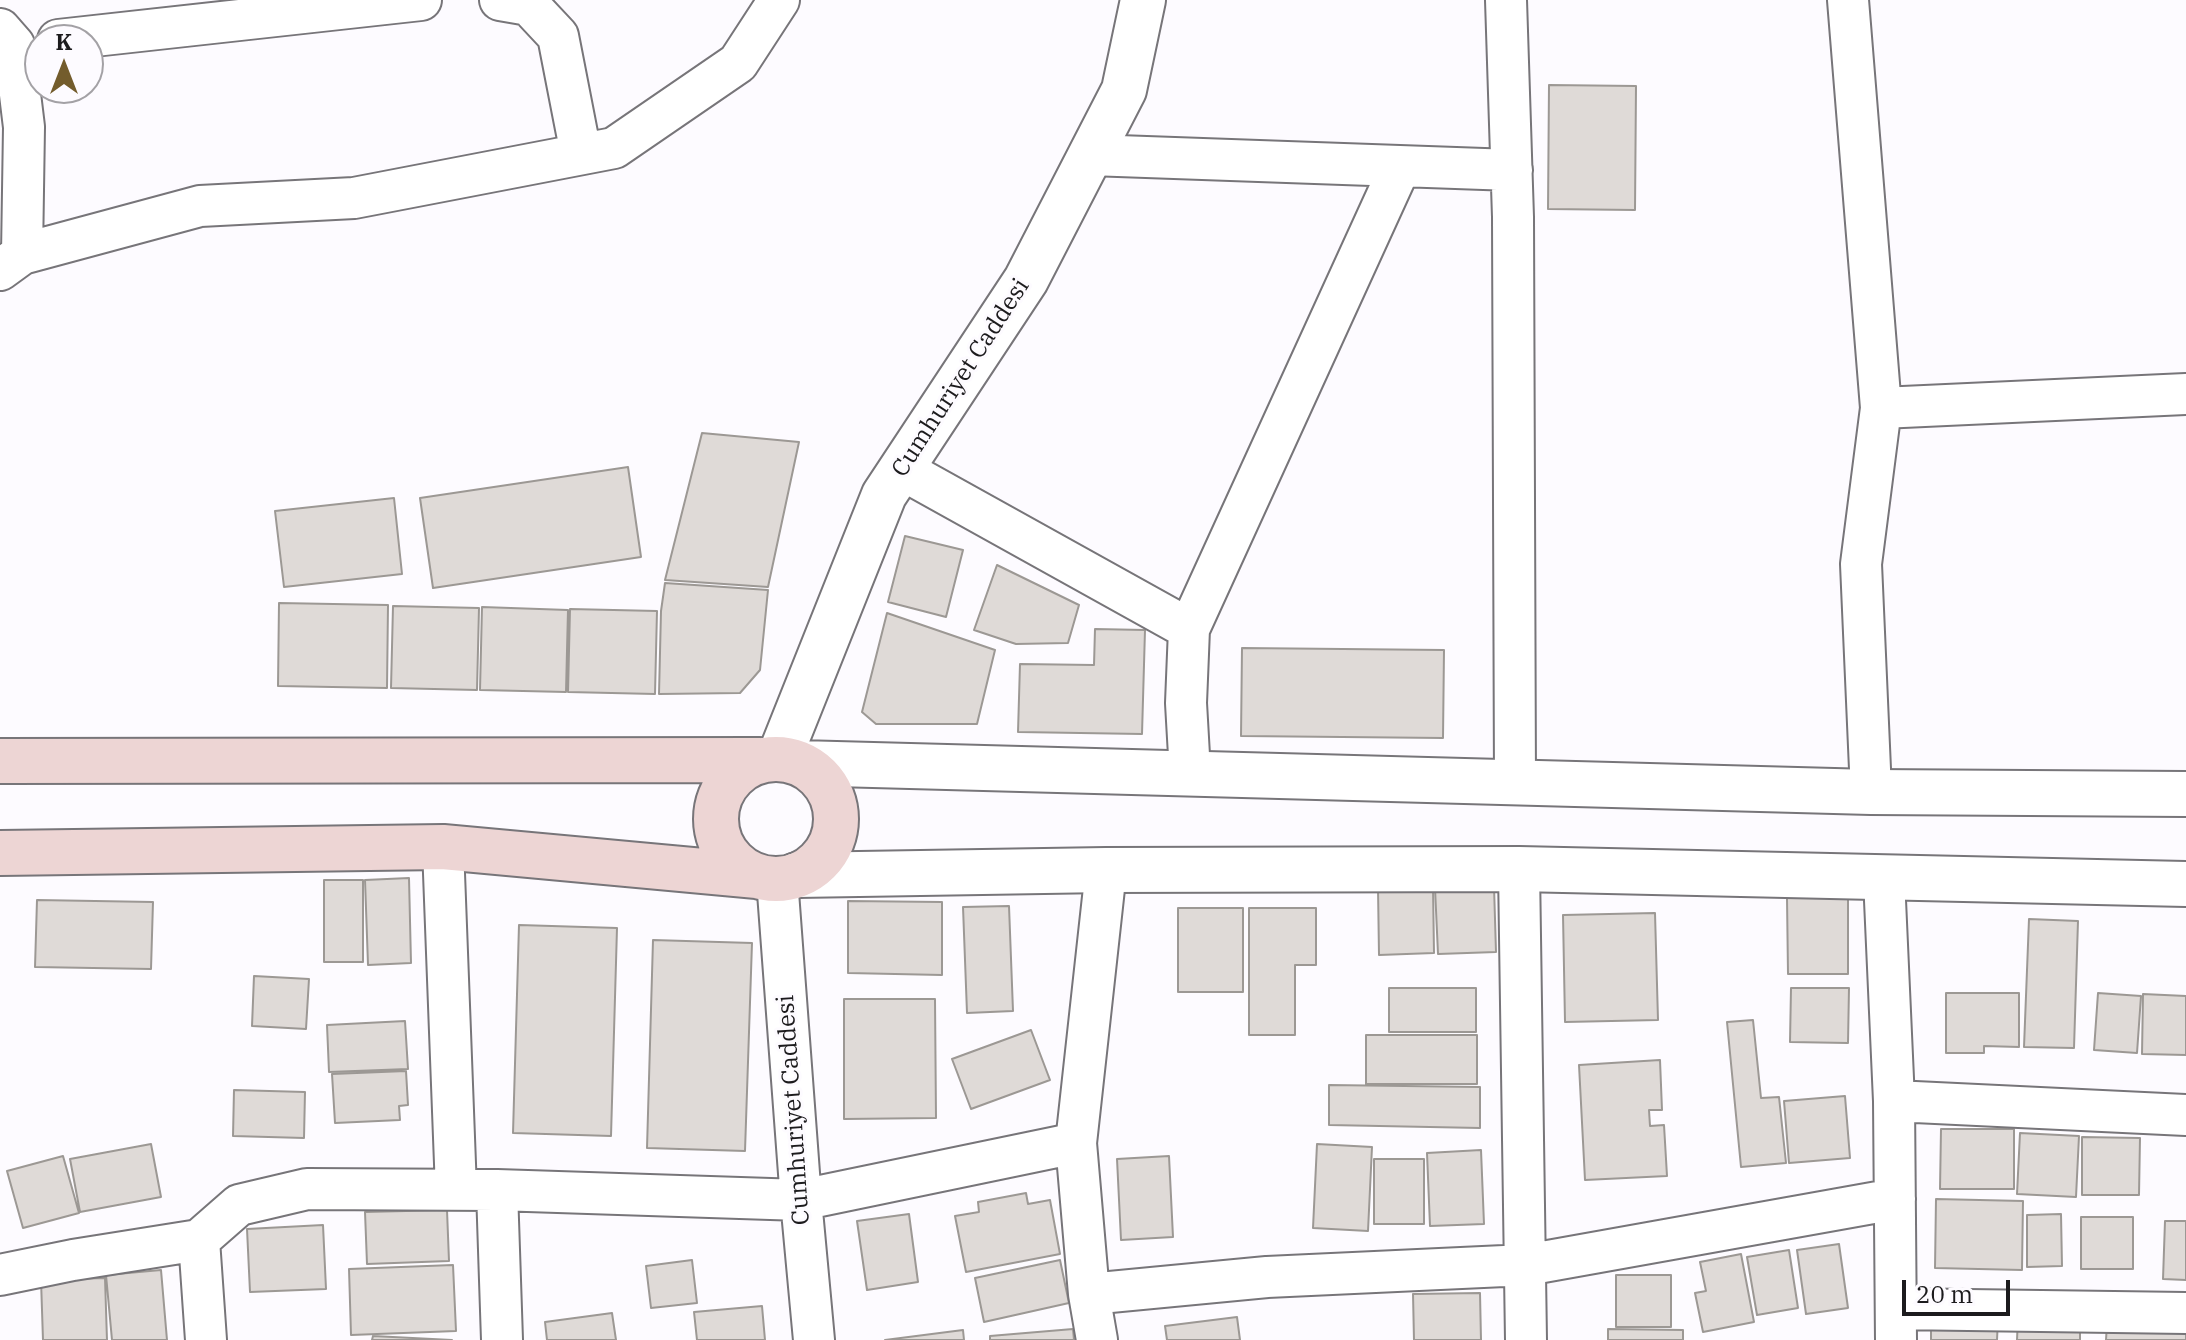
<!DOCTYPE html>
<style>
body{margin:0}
#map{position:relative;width:2186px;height:1340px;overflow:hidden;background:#fdfbff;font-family:"IBM Plex Serif",serif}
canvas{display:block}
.north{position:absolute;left:24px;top:24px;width:80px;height:80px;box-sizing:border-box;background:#fdfbff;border:2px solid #a3a1a5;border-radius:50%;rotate:0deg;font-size:22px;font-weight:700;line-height:32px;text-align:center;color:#1c1b1d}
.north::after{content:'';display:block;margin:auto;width:28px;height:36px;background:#735c2c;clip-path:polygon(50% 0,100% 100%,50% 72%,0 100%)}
.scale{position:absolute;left:1902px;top:1280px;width:108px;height:36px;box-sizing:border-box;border:4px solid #1c1b1d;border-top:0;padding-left:10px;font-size:24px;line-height:28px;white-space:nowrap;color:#1c1b1d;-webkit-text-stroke:6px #fdfbff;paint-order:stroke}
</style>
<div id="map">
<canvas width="2186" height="1340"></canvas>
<div class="north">K</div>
<div class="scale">20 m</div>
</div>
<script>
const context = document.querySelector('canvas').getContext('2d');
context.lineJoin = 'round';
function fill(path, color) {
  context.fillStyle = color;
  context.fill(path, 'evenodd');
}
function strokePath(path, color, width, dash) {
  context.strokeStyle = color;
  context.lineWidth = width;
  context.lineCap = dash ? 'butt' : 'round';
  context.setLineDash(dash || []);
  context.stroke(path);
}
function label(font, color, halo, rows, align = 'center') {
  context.font = font + ' "IBM Plex Serif",serif';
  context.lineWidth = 6;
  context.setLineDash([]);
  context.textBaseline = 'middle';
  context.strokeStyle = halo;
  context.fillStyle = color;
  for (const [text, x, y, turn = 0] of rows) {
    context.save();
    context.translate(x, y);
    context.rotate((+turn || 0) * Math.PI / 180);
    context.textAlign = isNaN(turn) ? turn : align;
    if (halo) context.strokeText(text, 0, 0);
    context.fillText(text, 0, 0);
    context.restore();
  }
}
const building = new Path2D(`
 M1549,85L1636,86L1635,210L1548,209Z
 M702,433L799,442L768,587L665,580Z
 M628,467L641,557L433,588L420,498Z
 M394,498L402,574L284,587L275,511Z
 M905,536L963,550L946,617L888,602Z
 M997,565L1079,605L1068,643L1016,644L974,630Z
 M665,583L768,590L760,670L740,693L659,694L661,611Z
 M279,603L388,605L387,688L278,686Z
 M393,606L479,608L477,690L391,688Z
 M482,607L568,610L566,692L480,690Z
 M570,609L657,611L655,694L568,692Z
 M887,613L995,650L977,724H876L862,712Z
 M1095,629L1145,630L1142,734L1018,732L1020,664L1094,665Z
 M1242,648L1444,650L1443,738L1241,736Z
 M409,878L411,963L368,965L365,880Z
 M324,880H363V962H324Z
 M1494,886L1496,952L1438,954L1435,888Z
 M1433,887L1434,953L1379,955L1378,888Z
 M1848,897V974H1788L1787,898Z
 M37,900L153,902L151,969L35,967Z
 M848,901L942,902V975L848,973Z
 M1009,906L1013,1011L967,1013L963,907Z
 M1178,908H1243V992H1178Z
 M1249,908H1316V965H1295V1035H1249Z
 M1655,913L1658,1020L1565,1022L1563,915Z
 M2029,919L2078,921L2074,1048L2024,1047Z
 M519,925L617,928L611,1136L513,1133Z
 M653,940L752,943L745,1151L647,1148Z
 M254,976L309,979L306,1029L252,1026Z
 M1389,988H1476V1032H1389Z
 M1791,988H1849L1848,1043L1790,1042Z
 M1946,993H2019V1047L1984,1046V1053H1946Z
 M2098,993L2141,996L2137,1053L2094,1050Z
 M2143,994L2186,996V1055L2142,1054Z
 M844,999H935L936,1118L844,1119Z
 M1753,1020L1761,1098L1779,1097L1786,1163L1741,1167L1727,1022Z
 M405,1021L408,1069L329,1072L327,1025Z
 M1031,1030L1050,1080L971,1109L952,1059Z
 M1366,1035H1477V1084H1366Z
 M1660,1060L1662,1110H1649L1650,1126L1664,1125L1667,1176L1585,1180L1579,1065Z
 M406,1071L408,1105L399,1106L400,1120L335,1123L332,1074Z
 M1329,1085L1480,1087V1128L1329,1125Z
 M234,1090L305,1092L304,1138L233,1136Z
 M1845,1096L1850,1158L1789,1163L1784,1101Z
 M1941,1129H2014V1189H1940Z
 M2020,1133L2079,1136L2076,1197L2017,1194Z
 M2082,1137L2140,1138L2139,1195H2082Z
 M151,1144L161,1197L80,1212L70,1159Z
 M1317,1144L1372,1147L1368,1231L1313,1228Z
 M1481,1150L1484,1224L1430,1226L1427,1153Z
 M63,1156L79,1213L23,1228L7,1171Z
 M1169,1156L1173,1237L1121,1240L1117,1159Z
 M1374,1159H1424V1224H1374Z
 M1026,1193L1028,1204L1050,1200L1060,1254L966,1272L955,1216L979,1212L978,1202Z
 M1936,1199L2023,1201L2022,1270L1935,1268Z
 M447,1210L449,1261L367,1264L365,1212Z
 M909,1214L918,1282L867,1290L857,1221Z
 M2061,1214L2062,1266L2027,1267V1215Z
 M2081,1217H2133V1269H2081Z
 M2165,1221H2186V1280L2163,1279Z
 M323,1225L326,1289L250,1292L247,1229Z
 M1839,1244L1848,1308L1806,1314L1797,1250Z
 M1789,1250L1798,1308L1757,1315L1747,1257Z
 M1741,1254L1754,1322L1703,1332L1695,1293L1706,1291L1700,1262Z
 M692,1260L697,1303L651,1308L646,1266Z
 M1060,1260L1069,1303L984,1322L975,1278Z
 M453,1265L456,1331L351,1335L349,1269Z
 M161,1270L167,1340H112L106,1275Z
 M1616,1275H1671V1327H1616Z
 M105,1278L107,1340H43L41,1280Z
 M1480,1293L1481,1340H1414L1413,1294Z
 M762,1306L765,1340H697L694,1312Z
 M612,1313L616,1340H547L545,1322Z
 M2018,1316L2080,1317V1340H2017Z
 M1237,1317L1240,1340H1167L1165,1326Z
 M1931,1317L1998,1318L1997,1340H1931Z
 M2107,1323L2186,1325V1340H2106Z
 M1073,1329L1074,1340H990V1336Z
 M1608,1329L1683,1330V1340H1608Z
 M963,1330L964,1340H885Z
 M373,1336L452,1340H372Z`);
fill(building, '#dfdad7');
strokePath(building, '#9c9894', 2);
const minor = new Path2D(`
 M500,0L529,5L558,36L581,154
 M1506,0L1513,217L1515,782
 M1848,0L1881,408L1861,564L1871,792
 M0,29L14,45L24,127L22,254
 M58,40L421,0
 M1090,155L1512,170
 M0,270L22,254L200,206L354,198L614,148L738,63L779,0
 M1881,408L2186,394
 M901,469L1189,629
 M1190,773L1186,703L1189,629L1400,167
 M443,847L456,1190
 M1519,869L1526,1340
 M1884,878L1894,1101L1896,1340
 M777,879L801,1200L814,1340
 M1894,1101L2186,1115
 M497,1190L502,1340
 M0,1275L73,1260L199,1240
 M1089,1294L1267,1277L1526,1265L1895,1199
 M1896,1309L2186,1313
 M206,1340L199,1240L239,1205L307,1189L497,1190L801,1200L1076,1143
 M1097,1340L1089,1294L1076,1143L1106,870`);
const tertiary = new Path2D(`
 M779,758L884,495L1026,280L1124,90L1143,0
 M799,763L1871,792L2186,794
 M797,875L1106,870L1519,869L2186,884`);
const secondary = new Path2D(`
 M716 819a60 60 0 1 1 120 0a60 60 0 1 1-120 0Z
 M0,761L760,760
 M0,853L443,847L757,876`);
strokePath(minor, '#777579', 44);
strokePath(tertiary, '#777579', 48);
strokePath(secondary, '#777579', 48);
strokePath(minor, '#fff', 40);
strokePath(tertiary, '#fff', 44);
strokePath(secondary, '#edd5d4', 44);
label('24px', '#1c1b1d', '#fdfbff', [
 ["Cumhuriyet Caddesi",961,378,-57],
 ["Cumhuriyet Caddesi",794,1110,-94]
]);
</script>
